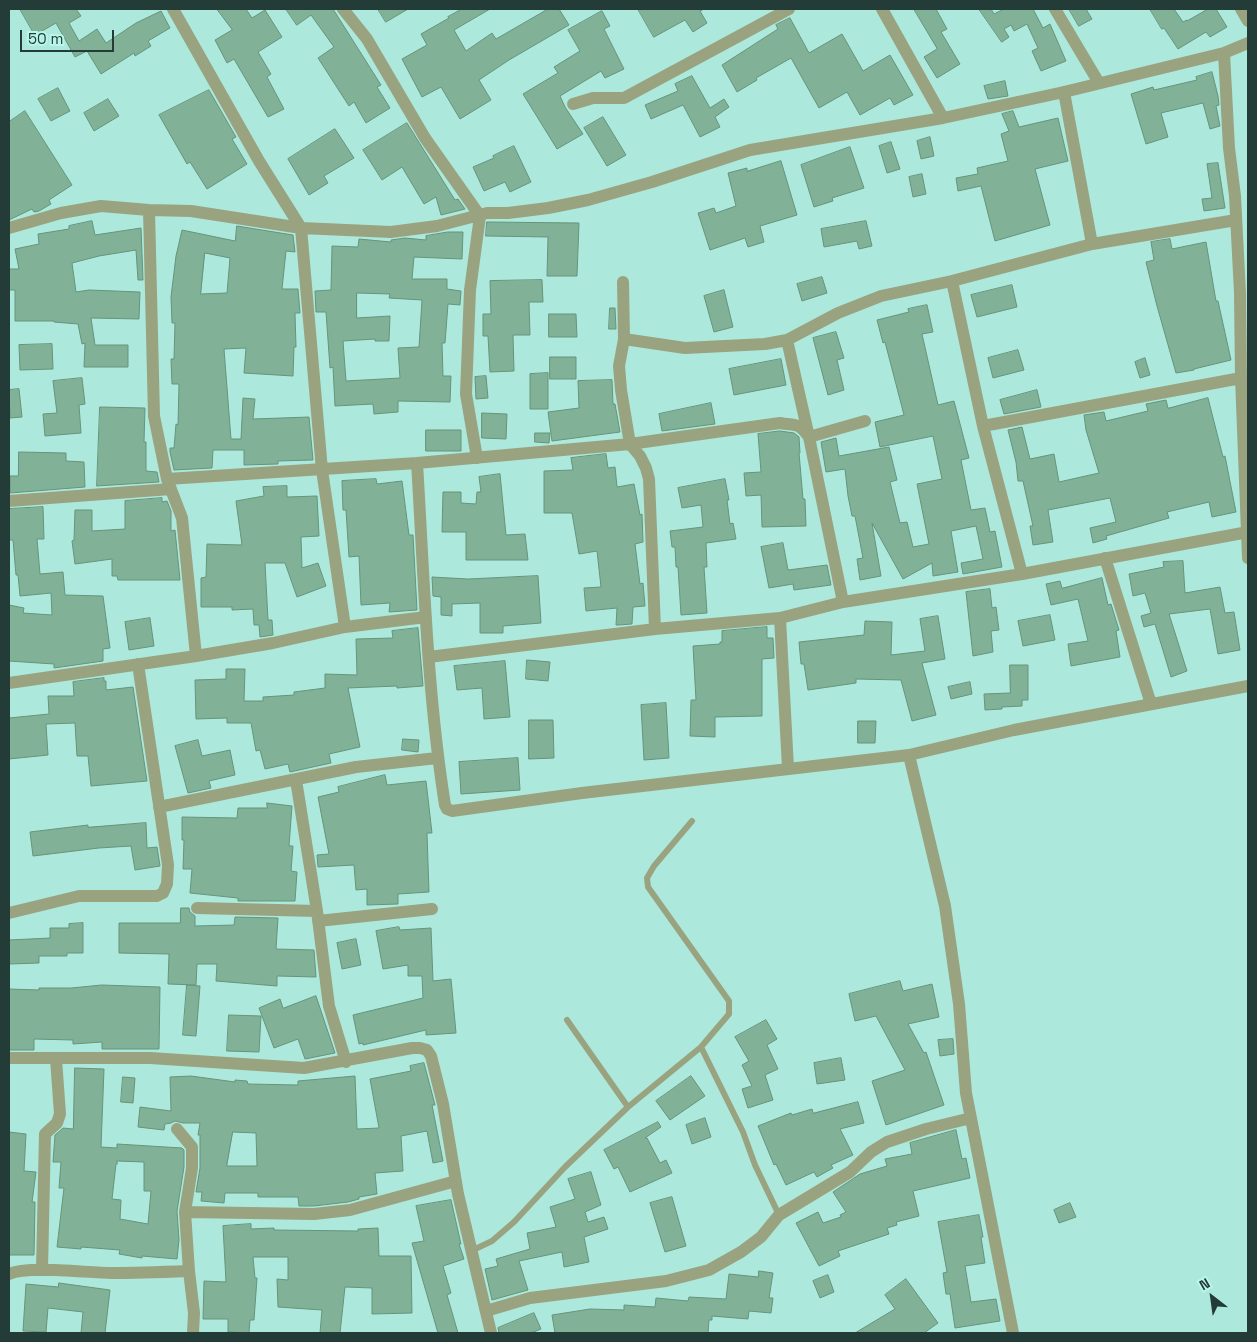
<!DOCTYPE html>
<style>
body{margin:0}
#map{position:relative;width:1257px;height:1342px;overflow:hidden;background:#ace9dc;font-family:"Space Grotesk",sans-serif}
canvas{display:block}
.frame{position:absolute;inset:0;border:10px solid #233c37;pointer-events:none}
.north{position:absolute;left:1187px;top:1272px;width:50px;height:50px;-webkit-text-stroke:4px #b9f6ea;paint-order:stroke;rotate:330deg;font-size:14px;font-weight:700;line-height:20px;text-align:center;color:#233c37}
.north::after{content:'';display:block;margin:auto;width:18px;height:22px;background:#233c37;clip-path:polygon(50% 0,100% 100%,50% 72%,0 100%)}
.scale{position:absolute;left:20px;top:30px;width:94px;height:22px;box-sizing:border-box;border:2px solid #233c37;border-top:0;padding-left:6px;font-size:15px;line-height:18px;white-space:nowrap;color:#233c37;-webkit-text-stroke:4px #b9f6ea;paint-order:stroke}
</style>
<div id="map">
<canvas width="1257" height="1342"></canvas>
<div class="frame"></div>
<div class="north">N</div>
<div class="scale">50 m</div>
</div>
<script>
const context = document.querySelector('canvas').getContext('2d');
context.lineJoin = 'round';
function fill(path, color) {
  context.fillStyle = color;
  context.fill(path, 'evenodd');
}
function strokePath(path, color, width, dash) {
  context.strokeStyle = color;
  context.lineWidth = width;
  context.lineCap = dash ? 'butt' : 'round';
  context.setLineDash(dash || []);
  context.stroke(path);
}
const building = new Path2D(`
 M20,9H76L81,16L69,23L79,41L97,29L106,43L136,23L161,11L170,28L148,41L151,46L135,56L134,53L101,74L87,51L75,57L56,23L35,35Z
 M217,9H246L252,18L265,10L282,37L258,52L271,74L267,77L284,109L268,117L234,59L227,63L215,40L232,30Z
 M286,9H333L381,85L377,87L390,108L366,123L354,102L349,106L318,58L334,47L311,15L297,25Z
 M378,9H408L386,22Z
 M462,9H490L454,30L466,51L492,33L496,39L548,9H559L569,25L509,60L479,80L491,100L460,119L441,87L422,97L402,59L427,45L421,34L449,18L448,17Z
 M638,9H704L700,11L707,23L693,32L685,20L654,37Z
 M914,9H936L947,29L941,32L960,64L937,78L924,57L937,49Z
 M979,9H991L994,14L1004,9H1033L1043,28L1050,24L1066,61L1041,71L1032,51L1038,48L1027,24L1014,31L1011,25L1004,29L1009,37L1002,42Z
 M1069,9H1086L1092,19L1079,26Z
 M1150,9H1174L1183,22L1187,20V21L1208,9H1216L1227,27L1210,37L1206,32L1178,49L1164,28L1162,29Z
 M602,11L610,26L604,29L624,69L605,78L601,71L560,96L565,107L583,134L557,149L523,94L558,73L554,67L580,51L568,30Z
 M790,18L809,53L842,34L863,71L890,55L913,95L894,105L890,98L860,115L847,92L819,108L791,58L756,78L757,80L737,92L722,65L778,29L776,25Z
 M1212,72L1218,96L1219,105L1216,106L1220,126L1210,129L1203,103L1161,113L1168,137L1146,144L1131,94L1153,87L1154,90L1197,80L1196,77Z
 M692,76L710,108L724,99L729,107L715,117L720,127L700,137L683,105L651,119L645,105L678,91L675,84Z
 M1005,81L1008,96L988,99L984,86Z
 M58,88L70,111L51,121L38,99Z
 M209,90L236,137L232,139L247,164L207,189L190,162L187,164L159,115Z
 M108,99L119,116L94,131L84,113Z
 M25,111L72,185L49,200L51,204L39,211L34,212L32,209L9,220V122Z
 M1013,111L1019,127L1058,118L1068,161L1035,169L1050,225L995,241L981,186L958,191L956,178L978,174L977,168L1008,161L1001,134L1009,131L1002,114Z
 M603,117L626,155L607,166L584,128Z
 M407,123L455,200L458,199L465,209L441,215L436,197L424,204L402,167L382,180L363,150Z
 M335,129L354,158L324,176L328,183L309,195L288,159Z
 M930,137L934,156L921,159L917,141Z
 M891,142L900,169L887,173L879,146Z
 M514,146L531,182L510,192L505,182L484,191L473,167L494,158L493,156Z
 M850,147L864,188L832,198L833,201L814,207L801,165Z
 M781,161L797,215L760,226L764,242L748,247L745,238L710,250L698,213L714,208L716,213L736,206L728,173L747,168V171Z
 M1218,163L1225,208L1204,211L1202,199L1212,198L1207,164Z
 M922,174L926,194L913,197L909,177Z
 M92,221L95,235L141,228L143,280H138L136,250L99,256L72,263L76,292L89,290L140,292L139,319L91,318L95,345H128V367H84L85,343L82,344L78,324L54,322V321H15V290H9V269H19L15,249L39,244L38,234L69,229V226Z
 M866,221L872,246L859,249L857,241L824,247L821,229Z
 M487,222L579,223L577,276H547L548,237L486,236Z
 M237,226L293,235L295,252L286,251L282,289H298L300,313H295L296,347H294L293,376L244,373L246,348L224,349L231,439H241L243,398L255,399L253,419L309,417L313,460L278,461V464L244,465V450H213L212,468L174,470L170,452V448H174L176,424L178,425L179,384H172L171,359H174L175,323H172L171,297L176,256L182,230L235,241ZM205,253L230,258L227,293L201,294Z
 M448,232H463L462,259L414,257L412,279H447V289L461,291L460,305L448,304L445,343H442L443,376H451L450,402L398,401V412L374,414L373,404L335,406L333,367L330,368L326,312H316L315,291L331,290L332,246L358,247L359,239L391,242V240L405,238L426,240V236ZM357,293L390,294L389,298L422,300L419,347L398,348L400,378L346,381L343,341L375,339V341H389L390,316L357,318Z
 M1170,239L1172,249L1206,242L1216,301H1218L1231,360L1194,369V370L1176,373L1157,306L1146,262L1154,260L1151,242Z
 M822,277L827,293L802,301L797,284Z
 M542,280L543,302H529L530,335H513L514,371L490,372L488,336H483V314H491L490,281Z
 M1012,285L1017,307L977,317L971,295Z
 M724,290L733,327L714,332L704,296Z
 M927,305L933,332L922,334L938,405L954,401L969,458L961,460L971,510L985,508L990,532L995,531L1002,567L963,574L961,563L983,559L976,526L951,531L958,572L933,576L932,563L903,579L872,523L881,576L860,580L857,559L863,558L855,516H852L848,496L845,469L826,472L821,442L836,438L839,456L889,447L897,480L890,482L900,523L907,522L913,547L929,544L917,484L942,479L933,436L880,447L875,422L904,415L885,342L883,343L877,320L909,312L908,309Z
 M610,308H615L616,329H609Z
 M549,314H576L577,337H549Z
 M836,332L844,358L837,360L844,390L828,395L813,338Z
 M52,344L53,369L20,370L19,345Z
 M1018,350L1024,370L993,378L988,358Z
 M550,357H576V379H550Z
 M1145,358L1150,375L1140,378L1135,362Z
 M781,359L786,385L734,395L729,369Z
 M548,373V409H530V374Z
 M486,376L488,398L476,399L475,377Z
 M82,378L85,404L79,405L81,433L45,436L43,414L57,413L53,381Z
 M612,380L613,404H615L620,432L552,441L548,412L579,408L578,381Z
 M19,389L22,417L10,418L9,390Z
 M1037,390L1041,407L1004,414L1000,400Z
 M1208,398L1223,457L1225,456L1236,512L1212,517L1209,502L1167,512L1169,518L1106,536L1107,539L1093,543L1090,528L1116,522L1110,498L1048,510L1053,542L1033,545L1030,526H1033L1023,481H1018L1016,462L1008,430L1022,427L1030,459L1054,454L1059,482L1099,473L1086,430L1084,415L1104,412L1106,421L1148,411L1146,404L1166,400L1168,408Z
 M711,403L715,424L662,431L659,414Z
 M100,407L145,408L144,442H146V471L157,472L159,482L97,486Z
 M482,413L507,414L506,439L482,438Z
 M426,430H461V451H426Z
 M780,431L794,433L799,437L800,453H799L803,499H805L806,526L762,527L761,495L746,496L744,473L761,472L758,434Z
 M535,433H550L549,443L535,442Z
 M19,452L66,453V461L84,462L85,487L10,493V476H18Z
 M606,454L608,468L615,467L617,487L634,484L640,515L642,514L643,542L635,544L640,584L643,583L645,606L633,607L632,624L619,625H616L617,608L586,611L584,588L601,587L597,551L579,554L572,513H544V471L573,470L571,458Z
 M500,474L506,535L525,534L528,560H466V532H442L443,492H461V503L476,504L477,492H481L479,477Z
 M376,479L377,484L402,481L409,535H413L417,610L389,612L390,603L361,605L359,556L349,557L346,510H343L342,481Z
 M725,479L729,500H727L730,524L733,523L736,539L706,543L707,567H704L707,613L681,615L678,567H676L675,547H672L670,531L703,527L701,505L682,508L678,488Z
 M287,486V497L317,496L319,536L301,537L302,568L318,563L326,586L297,597L285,563H265L268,620H272L273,635L260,637L259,625H254L253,609L232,610V607H201V578L206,577L207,544L242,545L236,501L264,496L263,487Z
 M162,498V502L167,501L171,511V531L175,530L180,580H118L117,576H112V559L75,564L72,541L74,540L75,510H92V531L125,529V501Z
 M43,507L44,539H37L40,574L63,572L65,595L103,596L110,648L103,649V661L54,668V664L9,661V605L24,608L23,613L52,615L51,593L20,596L18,575H16L13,540H9V509Z
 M783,543L788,570L827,565L831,585L794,590L793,584L769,588L761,547Z
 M1183,561L1185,593L1220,587L1225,613L1234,612L1240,650L1218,654L1210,609L1169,614L1187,671L1171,677L1155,624L1144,627L1141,616L1151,613L1145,593L1133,596L1129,574L1164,567L1163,562Z
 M538,576L541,623L503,626V633H480V603L452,604V616L441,615V597L433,596L432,577L468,579Z
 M1102,578L1108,605L1111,604L1119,630L1116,631L1120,657L1071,666L1068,644L1088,641L1078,599L1051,605L1046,584L1060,581L1062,588Z
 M990,589L992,608L996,607L999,630L991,631L993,652L973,656L966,592Z
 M1050,615L1055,640L1023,646L1018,621Z
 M938,616L945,659L922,663L936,715L912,721L901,680L856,679V683L808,690L804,664H801L799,642L864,635L865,621L892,622L891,655L925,651L920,619Z
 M150,618L154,646L129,650L125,622Z
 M767,627V638H773L774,658L762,659V716L715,717V737L690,736L691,700H696L693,646L720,644V642H722V631Z
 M418,628L423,686L397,688V686L348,688L360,747L329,754L331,763L290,772L288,764L265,769L260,750L256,751L251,723H227V718L196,719L195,680L226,679V669H245L244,701H263V697L294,695V692L325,688V674L357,675L356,639L393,638L392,631Z
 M527,660L550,662L548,681L526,679Z
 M505,661L510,717L484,719L482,688L457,690L454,666Z
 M1010,665H1028V700H1022V706L1002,707V709L985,710L984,694L1010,693Z
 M104,678V681H106V690L133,687L147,781L91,786L88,756H77L75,723L46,724L48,755L9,759V718L49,714L48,696H74L73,682Z
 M970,682L972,694L951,699L948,687Z
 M666,703L669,758L644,760L641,705Z
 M529,720H553L554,758L529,759Z
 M858,721H876L875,743H858Z
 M403,739L419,740L418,752L402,750Z
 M198,740L202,756L230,750L235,775L209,781L211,788L188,793L175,746Z
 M518,758L520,790L461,794L459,762Z
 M385,775L387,785L426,781L432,833H427L429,892L398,894V904L367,905V889L356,890L354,865L318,867L317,855L329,854L318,797L339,792L338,787Z
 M267,803L292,806L289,846H293L291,871L297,872L295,901H238V898L190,893L192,869H183L184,840H182V817L237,818L238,808H267Z
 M146,823L147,848L157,847L160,866L135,870L131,846L99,848L33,856L30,832L88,825V827Z
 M181,908H189L190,912L195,916V926L234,925L235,917L278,918L276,949L314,950L316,977L277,976V986L216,981L217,964H197L196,985L168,984L169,954L119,953V923H180Z
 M83,923V953H67V956H39V963L9,964V940L50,938V928H69V924Z
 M399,927L400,930L431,928L433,981L451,979L456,1033L426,1035V1030L363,1045V1043L359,1044L353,1015L423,998L422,976H408V965L383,969L376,931Z
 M356,939L361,965L342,969L337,943Z
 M900,981L903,991L932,984L939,1017L908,1024L924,1053L926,1052L944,1105L886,1125L872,1081L905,1070L876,1016L855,1021L849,994Z
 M102,985L160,987L159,1049H102V1042L73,1044V1040L34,1039V1050H9V989L39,990V988H71Z
 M187,985L200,986L196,1036L183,1035Z
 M316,996L335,1053L305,1059L298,1039L274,1048L259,1008L280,999L283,1008Z
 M229,1015L261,1016L259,1052L227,1051Z
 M766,1020L777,1039L767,1045L778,1069L765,1075L773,1100L748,1108L742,1089L752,1086L742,1065L749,1061L735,1037Z
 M953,1039L954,1054L940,1056L938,1040Z
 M841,1058L845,1080L817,1084L814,1063Z
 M424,1063L435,1105H432L443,1161L433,1163L427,1131L401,1136L403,1171L375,1173L377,1194L359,1197V1199L348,1202L314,1206H299L298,1197H258V1193H225L224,1203L201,1201L202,1192H196L200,1168V1135H198L200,1123H183L175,1121L171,1123L165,1124L164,1130L138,1127L140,1107L171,1111L170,1077L191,1076L235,1082V1080L247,1081L248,1084L298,1085V1081L355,1076L357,1129L379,1128L370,1079L411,1071L410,1066ZM233,1132L256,1133L257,1166H227Z
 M75,1068L104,1069L101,1147L117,1148V1144L182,1148L184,1150V1167L177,1211L179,1240L177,1259L142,1256V1258L119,1254L120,1250L81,1247V1249L57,1247L64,1188H59L61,1162H53L55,1135L63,1128L73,1129ZM117,1161L144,1162V1191H151L148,1224L120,1219L121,1200L112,1199L116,1164H117Z
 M691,1076L705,1096L670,1120L656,1101Z
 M123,1077L135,1078L133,1103L121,1102Z
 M858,1102L864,1123L840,1129L853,1155L831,1165L833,1168L817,1177L814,1172L786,1185L776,1164L774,1165L758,1126L791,1113L792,1115L812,1109L813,1113Z
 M705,1118L711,1137L692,1144L686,1125Z
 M658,1122L661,1127L645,1138H647L660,1163L666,1160L672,1173L630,1192L618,1167L614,1169L604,1150Z
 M956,1130L962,1159L966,1158L970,1178L913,1191L919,1216L896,1222L897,1225L887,1228L889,1234L838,1251L840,1256L819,1266L796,1223L818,1212L823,1223L841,1217L840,1215L846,1212L833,1192L860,1174L887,1166L885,1159L912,1154L910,1143Z
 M9,1132L26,1134L24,1171L36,1172L32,1202H35L34,1255H9Z
 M591,1172L601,1205L585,1212L588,1222L604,1217L608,1229L584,1237L589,1262L564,1267L562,1252L519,1261L528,1290L492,1300L485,1269L498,1266L496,1259L530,1249L527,1233L556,1227L550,1207L575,1199L568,1179Z
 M672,1197L686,1246L665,1252L650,1203Z
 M451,1200L461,1244H459L464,1259L443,1266L451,1293L447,1295L458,1333H438L412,1243L424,1241L416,1206Z
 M1070,1203L1076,1217L1059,1223L1054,1210Z
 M979,1215L983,1237H981L985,1263L965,1266L971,1302L996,1299L1000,1321L955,1328L950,1294H946L943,1273L947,1272L938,1222Z
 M251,1224V1229L274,1228V1230L358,1231V1229L378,1228L379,1256H411L412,1313L372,1314V1288L345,1287L340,1333H320L322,1310L278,1307L277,1279L288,1280V1257H253L255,1278H257L254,1320H250L249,1333L228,1332V1319H203L204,1281L226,1282L223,1226Z
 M759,1271L773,1273L769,1298H773L771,1313L749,1311L748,1319L712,1316V1320H709L708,1333H555L552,1315L590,1309L624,1310V1305L655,1307L656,1298L688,1301L689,1297L726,1299L729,1274L758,1277Z
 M828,1275L834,1292L820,1298L813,1281Z
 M906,1279L938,1323L924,1333H855L895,1309L885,1295Z
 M59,1283L110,1290L105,1333H81L83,1312L48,1308L46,1332L23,1331L26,1284L58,1287Z
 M534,1313L541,1329L531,1333H499L498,1328Z`);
fill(building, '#81b197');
strokePath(building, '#65947b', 1);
strokePath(new Path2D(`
 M567,1020L628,1107
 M701,1047L743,1132L755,1165L779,1215
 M471,1251L492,1241L514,1222L565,1167L628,1107L701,1047L729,1014V1001L648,887L647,878L654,866L692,821`), '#99a380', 6);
strokePath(new Path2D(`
 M173,9L259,161L301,228L322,470L345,627
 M343,9L367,39L425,138L480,216L470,290L466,394L477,458
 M882,9L943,118
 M1055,9L1099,83
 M1241,9L1248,21
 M1224,53L1229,148L1235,196L1240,293L1241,378L1248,558
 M1064,92L1092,244
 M573,104L593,98H624L789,9
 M149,210L154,416L167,479L182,518L196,656
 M9,228L61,213L101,206L149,210L191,211L301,228L391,232L437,226L487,213H508L548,208L588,200L652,182L750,150L943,118L1064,92L1224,53L1248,43
 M623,282L624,339L619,366L621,390L630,444L640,456L646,468L649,479L655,629
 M624,339L685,348L765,344L787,340L809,437L843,602
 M787,340L838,313L881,296L952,281
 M983,426L1241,378
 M417,463C424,577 427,692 445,805L447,809L452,811L582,793L909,755L1014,730L1248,686
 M167,479L417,463L630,444L780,423C797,426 798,422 809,437L865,421
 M9,501L171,489
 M1105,558L1151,704
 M1022,574L983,426L952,281L1092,244L1236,220
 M780,618L788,768
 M429,657L655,629L780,618L843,602L1022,574L1248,532
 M9,683L196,656L273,643L345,627L426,617
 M909,755L945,906L959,1004L966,1093L1013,1333
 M296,780L317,911L329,1006L346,1062
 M159,807L356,767L437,758
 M197,908L317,911
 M9,913L79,896H157L163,893L167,884L168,865L138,664
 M318,921L432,909
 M9,1058H150L304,1068L412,1048H420L427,1050L431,1056L443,1104L458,1194L491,1333
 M177,1129L192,1147V1168L185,1212L189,1271L194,1313L193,1333
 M185,1212L314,1214L350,1210L456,1181
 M42,1270L45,1134L57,1123L60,1114L56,1059
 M9,1274C29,1265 87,1273 112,1273C137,1273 163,1272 189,1271
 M486,1311L530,1298L666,1281L709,1270L741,1252L761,1237L779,1215L850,1172L871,1152L887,1142L926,1129L971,1118`), '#99a380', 12);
</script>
